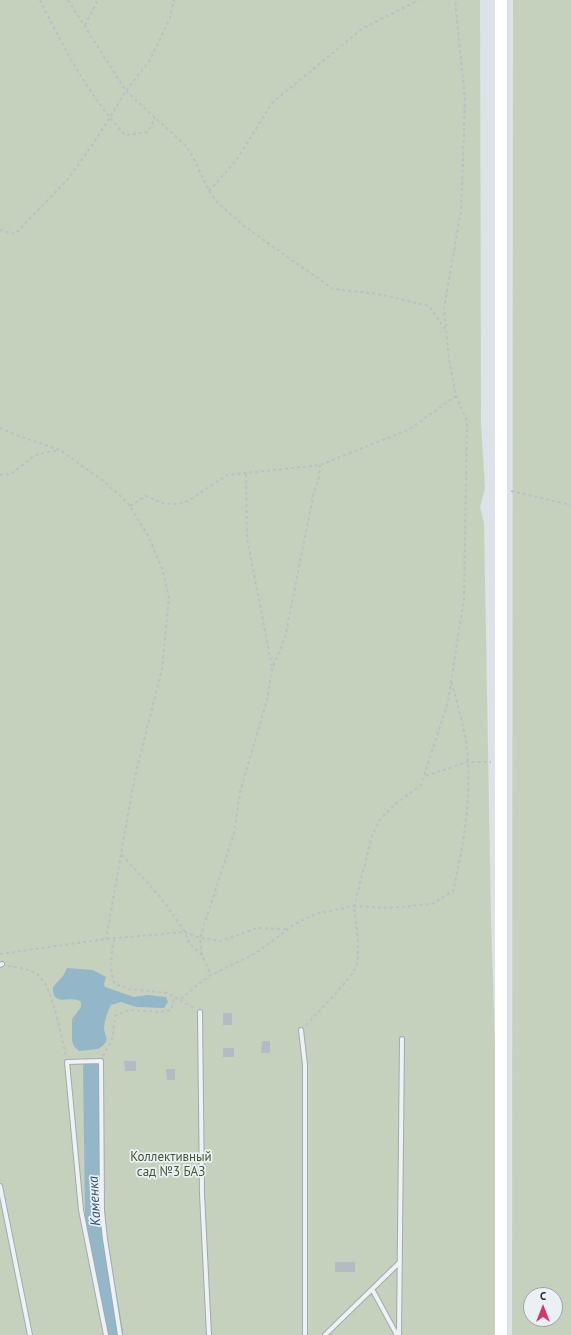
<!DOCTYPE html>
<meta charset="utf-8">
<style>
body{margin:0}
#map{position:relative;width:571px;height:1335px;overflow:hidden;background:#dce2e7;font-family:"PT Sans",sans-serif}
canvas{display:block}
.north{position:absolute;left:523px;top:1287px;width:40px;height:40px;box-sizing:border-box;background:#ebf0f4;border:1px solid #9ca4ab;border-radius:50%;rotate:0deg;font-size:11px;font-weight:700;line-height:16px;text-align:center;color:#25323d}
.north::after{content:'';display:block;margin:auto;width:14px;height:18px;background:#d33968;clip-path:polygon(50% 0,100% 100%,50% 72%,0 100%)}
</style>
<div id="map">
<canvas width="571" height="1335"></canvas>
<div class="north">С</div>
</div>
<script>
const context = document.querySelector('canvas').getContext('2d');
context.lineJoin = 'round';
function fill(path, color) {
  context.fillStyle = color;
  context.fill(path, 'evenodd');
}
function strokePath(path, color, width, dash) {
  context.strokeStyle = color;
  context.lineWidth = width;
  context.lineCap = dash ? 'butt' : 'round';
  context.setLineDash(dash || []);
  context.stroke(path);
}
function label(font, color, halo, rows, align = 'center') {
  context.font = font + ' "PT Sans",sans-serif';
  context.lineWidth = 3.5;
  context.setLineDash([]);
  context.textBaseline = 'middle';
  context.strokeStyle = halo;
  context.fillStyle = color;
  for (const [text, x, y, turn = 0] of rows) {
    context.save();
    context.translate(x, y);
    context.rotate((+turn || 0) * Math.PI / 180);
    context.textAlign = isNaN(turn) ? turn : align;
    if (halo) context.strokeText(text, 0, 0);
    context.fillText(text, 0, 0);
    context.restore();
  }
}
fill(new Path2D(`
 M0,0H480L481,424L485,488L480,507L484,523L491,919L495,1044V1335H0Z
 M513,0H571V1335H512ZM531,1295H555V1319H531Z`), '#c5d1bc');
fill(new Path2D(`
 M67,968L93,970L106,977L104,984L105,987L134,997L147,995L166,997L168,1002L164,1008L136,1007L121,1002L111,1005C107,1012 105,1019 104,1027C104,1037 113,1040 98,1049L79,1051L74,1046L72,1041V1019L81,1007V1002C71,994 52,1009 53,987L63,976Z`), '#94b6c9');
strokePath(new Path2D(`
 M92,1068L94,1215L114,1332`), '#94b6c9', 18);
fill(new Path2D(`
 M223,1013H232V1025H223Z
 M262,1041H270V1053H261Z
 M223,1048H234V1057H223Z
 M124,1061H136V1071H125Z
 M166,1069H175V1080H167Z
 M335,1262H355V1272H335Z`), '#b3bcc4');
const service = new Path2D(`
 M0,965L2,964
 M200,1012L202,1194L209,1335
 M301,1030L305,1065V1335
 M0,1186L30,1335
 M372,1289L397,1335
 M106,1335L81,1210L67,1062L101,1061L102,1211L105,1239L120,1335
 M325,1335L400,1262
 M399,1335L402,1039`);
strokePath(service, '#a1aab1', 6);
strokePath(new Path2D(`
 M40,0C63,47 89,96 125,135L148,132L155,118
 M68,0L126,91L185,145L193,157L209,191L216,201L244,226L333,289L378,294L429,306L445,329
 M85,25L98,0
 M209,191L236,161L272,103L363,28L419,0
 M0,230L15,234L68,179L97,138L126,91L150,60L170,18L174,0
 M0,428L16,435L60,450L102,480L127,502L149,537L162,569L169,597L162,669L134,781L106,939
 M246,474L247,538L272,667
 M0,475L11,474L35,455L59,450
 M511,491L571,505
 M130,506L146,496L162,503L177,504L188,501L227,475L320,465L408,430L456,396
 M426,776L467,762H491
 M122,855L162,899L185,932L189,943L202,955L211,975
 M114,939C112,954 108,970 115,984L129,989L167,993L196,1009
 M0,954L106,939L185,932L200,938L221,941L257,928L288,929
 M202,955L200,938L234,833L240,792L267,700L272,669L285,638L314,492L319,477L320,465
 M8,966C18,968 33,969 40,977C54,992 60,1034 66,1055
 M181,999L196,986L211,975L256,953L295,924L315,914L354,906L372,836L379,821L394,805L421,785L448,702L464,598L467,421L456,396L449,359L444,308L461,211L465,99L455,0
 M306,1025C316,1014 354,977 357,964C360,946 356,924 354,906L388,908L432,904L453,891C464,844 473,790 466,741C462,721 457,701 451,681
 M103,1056L112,1040L115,1016L129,1010L159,1012L171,1010L174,996`), '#bac0c5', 2, [3, 3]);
strokePath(service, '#eef2f5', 4);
strokePath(new Path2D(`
 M501,0V1335`), '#fff', 12);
label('13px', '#3f5a32', '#ebf0f4', [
 ["Коллективный",171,1157],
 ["сад №3 БАЗ",171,1172]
]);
label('italic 14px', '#2e5773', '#ebf0f4', [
 ["Каменка",95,1201,-93]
]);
</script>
